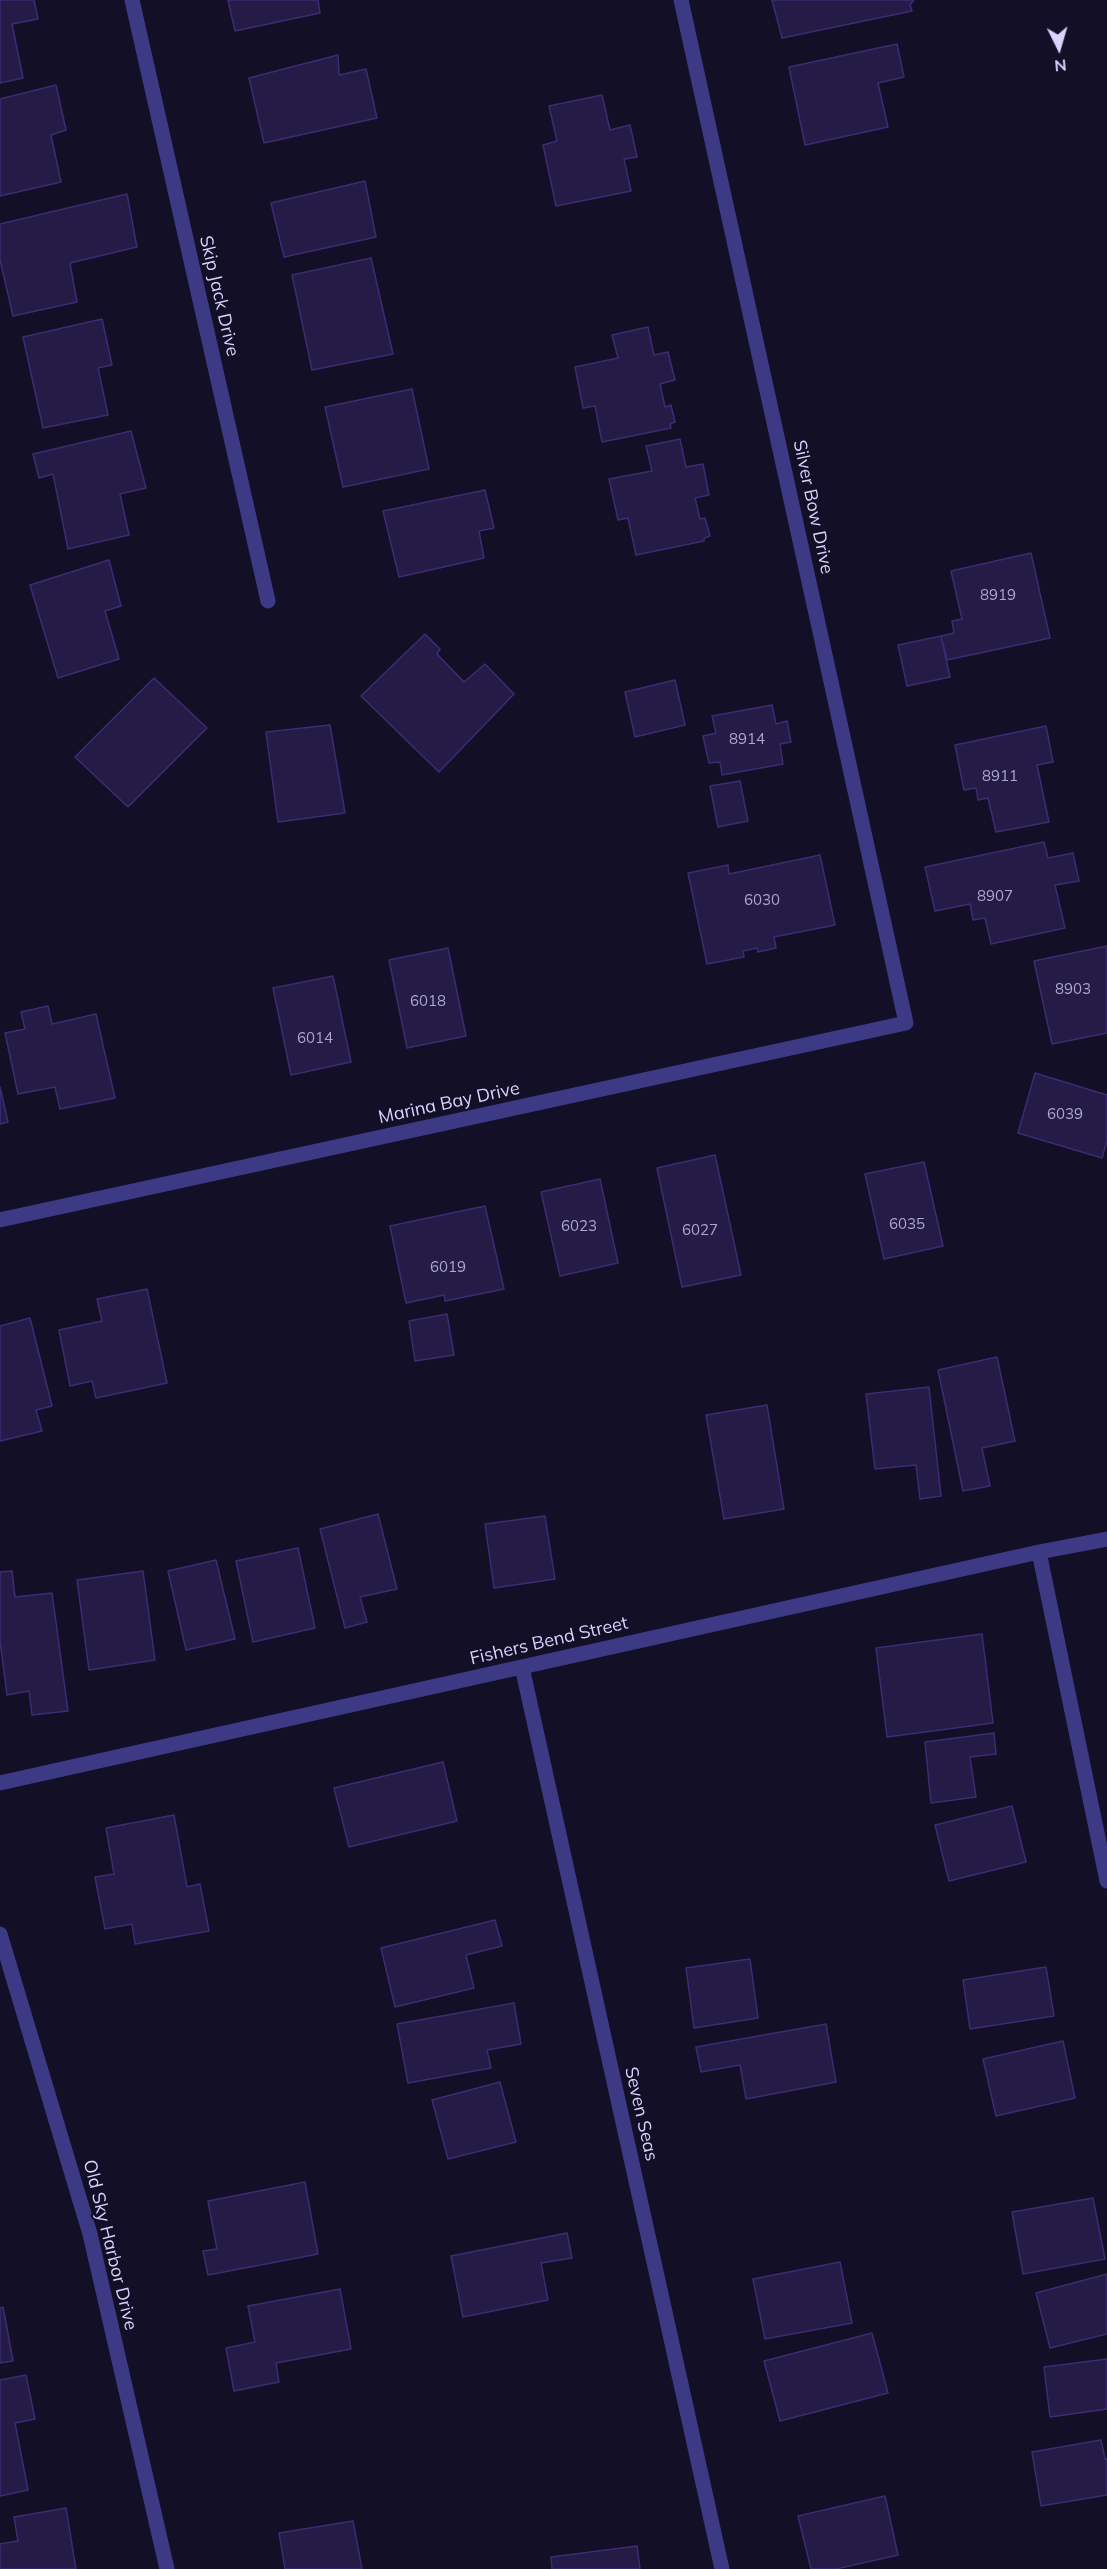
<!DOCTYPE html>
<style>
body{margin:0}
#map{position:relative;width:1107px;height:2569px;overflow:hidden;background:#130f26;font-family:Mulish,sans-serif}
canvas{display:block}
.north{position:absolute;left:1029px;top:18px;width:60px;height:60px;-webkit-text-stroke:4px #130f26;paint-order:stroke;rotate:175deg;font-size:16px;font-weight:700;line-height:24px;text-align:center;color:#d9d4ff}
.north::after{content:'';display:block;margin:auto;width:21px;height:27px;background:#d9d4ff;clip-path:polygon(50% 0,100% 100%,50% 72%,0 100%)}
</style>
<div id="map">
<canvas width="1107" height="2569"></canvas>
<div class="north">N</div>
</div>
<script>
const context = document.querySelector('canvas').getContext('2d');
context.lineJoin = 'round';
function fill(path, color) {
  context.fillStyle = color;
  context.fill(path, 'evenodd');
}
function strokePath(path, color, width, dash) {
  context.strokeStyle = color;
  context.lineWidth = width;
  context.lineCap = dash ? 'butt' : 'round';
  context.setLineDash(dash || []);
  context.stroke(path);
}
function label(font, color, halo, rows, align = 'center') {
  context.font = font + ' Mulish,sans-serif';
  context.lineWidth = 4.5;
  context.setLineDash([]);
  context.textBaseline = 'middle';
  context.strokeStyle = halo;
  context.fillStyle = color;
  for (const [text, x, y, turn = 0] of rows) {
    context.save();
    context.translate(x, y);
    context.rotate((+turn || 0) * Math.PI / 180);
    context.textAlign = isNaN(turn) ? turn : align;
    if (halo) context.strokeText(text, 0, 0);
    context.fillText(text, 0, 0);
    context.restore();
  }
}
const building = new Path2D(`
 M0,0H34L38,19L12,24L23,78L0,83Z
 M228,0H318L320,13L235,31Z
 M772,0H914L910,5L912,11L782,38Z
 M897,44L904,77L878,83L888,127L805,145L789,67Z
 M338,55L339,75L366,69L377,118L264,143L249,78Z
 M56,85L66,130L51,135L61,182L0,196V99Z
 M602,95L610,130L630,125L637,157L624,159L631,191L556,206L543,145L557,141L549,106Z
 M365,181L376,237L284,257L271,203Z
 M127,194L137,247L70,263L77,302L13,316L0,260V224Z
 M371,258L393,354L312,370L292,275Z
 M102,319L112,365L98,368L108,415L43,428L23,337Z
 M648,327L654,355L668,352L675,380L660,384L665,407L671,405L675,422L670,424L671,428L602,442L595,406L583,408L575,367L618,358L612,335Z
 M412,389L429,469L343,487L325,407Z
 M131,431L146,488L120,494L129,535L68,549L53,474L39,478L33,454Z
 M680,439L686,467L703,464L709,495L695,498L700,519L705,518L710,536L704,538V541L636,555L628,518L618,520L609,479L652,471L646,446Z
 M485,490L494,528L479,531L484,558L399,577L383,511Z
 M1031,553L1050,638L947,660L941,636L954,633L952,621L962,619L951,571Z
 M109,560L121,606L105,611L119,659L58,678L30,585Z
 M425,634L440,649L437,654L464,682L485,664L514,694L439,772L361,696Z
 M941,636L950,677L907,686L898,645Z
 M154,678L207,728L128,807L75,757Z
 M675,680L685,725L635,737L625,692Z
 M772,705L776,724L787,721L791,742L780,744L783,764L722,775L720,762L709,763L703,736L716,733L712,716Z
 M330,725L345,813L278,822L266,732Z
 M1046,726L1053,762L1037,765L1049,822L996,832L988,798L978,800L976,788L964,790L955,745Z
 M740,781L748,821L718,827L710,786Z
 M1044,842L1048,858L1073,853L1079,881L1055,885L1065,928L991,944L985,918L973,920L970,904L935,911L925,867Z
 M820,855L835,925L774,937L776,948L758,952L757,948L743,951L744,957L707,964L688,873L728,865L729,874Z
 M1107,946V1033L1052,1044L1034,961Z
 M448,948L466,1036L407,1048L389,960Z
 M333,976L351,1062L291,1075L273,988Z
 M48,1006L52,1024L96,1014L115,1098L60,1109L55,1087L18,1094L5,1033L25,1029L21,1012Z
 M1035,1073L1107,1095V1141L1102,1158L1018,1133Z
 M0,1087L8,1122L0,1124Z
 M715,1155L741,1275L682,1287L657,1168Z
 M924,1162L943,1246L884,1259L865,1174Z
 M600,1179L618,1263L560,1276L541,1192Z
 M485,1206L504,1289L445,1301L444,1295L406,1303L390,1226Z
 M147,1289L167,1383L96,1398L92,1381L70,1386L59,1330L102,1321L97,1299Z
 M447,1314L454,1355L415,1361L409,1321Z
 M30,1318L52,1406L36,1410L42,1431L0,1441V1326Z
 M997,1357L1015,1441L982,1448L990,1486L963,1491L938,1370Z
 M929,1387L941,1496L920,1499L916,1465L875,1469L866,1394Z
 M767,1405L784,1509L724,1519L706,1415Z
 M378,1514L397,1589L360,1597L367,1622L345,1628L320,1529Z
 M545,1516L555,1579L494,1588L485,1524Z
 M298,1548L315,1628L253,1642L236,1561Z
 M216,1560L235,1639L186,1650L168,1571Z
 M12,1571L15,1597L52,1593L68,1711L32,1715L29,1691L7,1695L0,1641V1572Z
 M143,1571L155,1660L89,1670L77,1580Z
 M982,1634L993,1723L887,1737L876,1648Z
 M994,1733L996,1754L970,1757L976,1797L931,1803L925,1742Z
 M443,1762L457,1821L349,1847L334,1788Z
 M1012,1806L1026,1862L949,1881L935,1825Z
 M174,1815L187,1887L200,1884L209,1931L135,1944L132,1924L105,1929L95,1877L114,1874L106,1828Z
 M495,1920L502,1946L466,1955L474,1988L395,2007L381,1948Z
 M750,1959L758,2018L694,2028L686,1968Z
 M1046,1967L1054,2016L970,2029L963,1980Z
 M514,2003L521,2044L487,2050L491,2068L408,2083L397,2024Z
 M826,2024L836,2082L746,2099L740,2065L701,2072L696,2047Z
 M1063,2041L1075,2098L996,2116L983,2059Z
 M500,2082L516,2142L448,2159L432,2100Z
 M305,2182L318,2254L208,2275L203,2251L217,2249L208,2201Z
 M1093,2198L1105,2259L1023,2274L1012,2212Z
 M567,2233L572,2258L541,2263L548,2300L463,2317L451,2256Z
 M840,2262L852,2323L765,2339L753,2279Z
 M1107,2274V2334L1050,2348L1036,2293Z
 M340,2289L351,2349L276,2363L279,2382L234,2391L226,2348L255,2342L248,2306Z
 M3,2307L13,2361L0,2363V2308Z
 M872,2333L888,2393L780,2421L764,2361Z
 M1107,2359V2409L1050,2417L1044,2367Z
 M26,2375L35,2419L15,2423L28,2490L0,2496V2380Z
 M1101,2440L1105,2459H1107V2495L1041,2506L1032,2452Z
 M885,2496L898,2555L836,2569H811L798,2516Z
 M66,2508L76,2569H0V2544L18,2541L14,2517Z
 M353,2521L362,2569H285L279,2533Z
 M637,2546L640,2569H552L551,2557Z`);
fill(building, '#241b47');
strokePath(building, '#3b2d73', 1.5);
strokePath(new Path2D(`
 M132,0L268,601
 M0,1220L906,1023L681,0
 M1039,1552L1107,1881
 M522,1667L722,2569
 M0,1783L1039,1552L1107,1539
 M0,1934L90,2234L167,2569`), '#3d3a85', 15);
label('15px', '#aca6d1', null, [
 ["8919",998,595],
 ["8914",747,739],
 ["8911",1000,776],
 ["8907",995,896],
 ["6030",762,900],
 ["8903",1073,989],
 ["6018",428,1001],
 ["6014",315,1038],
 ["6039",1065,1114],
 ["6035",907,1224],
 ["6023",579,1226],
 ["6027",700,1230],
 ["6019",448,1267]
]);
label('18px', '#d9d4ff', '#130f26', [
 ["Skip Jack Drive",219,296,77],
 ["Silver Bow Drive",813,507,78],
 ["Marina Bay Drive",449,1103,-12],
 ["Fishers Bend Street",549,1641,-13],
 ["Seven Seas",641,2114,77],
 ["Old Sky Harbor Drive",110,2245,76]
]);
</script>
